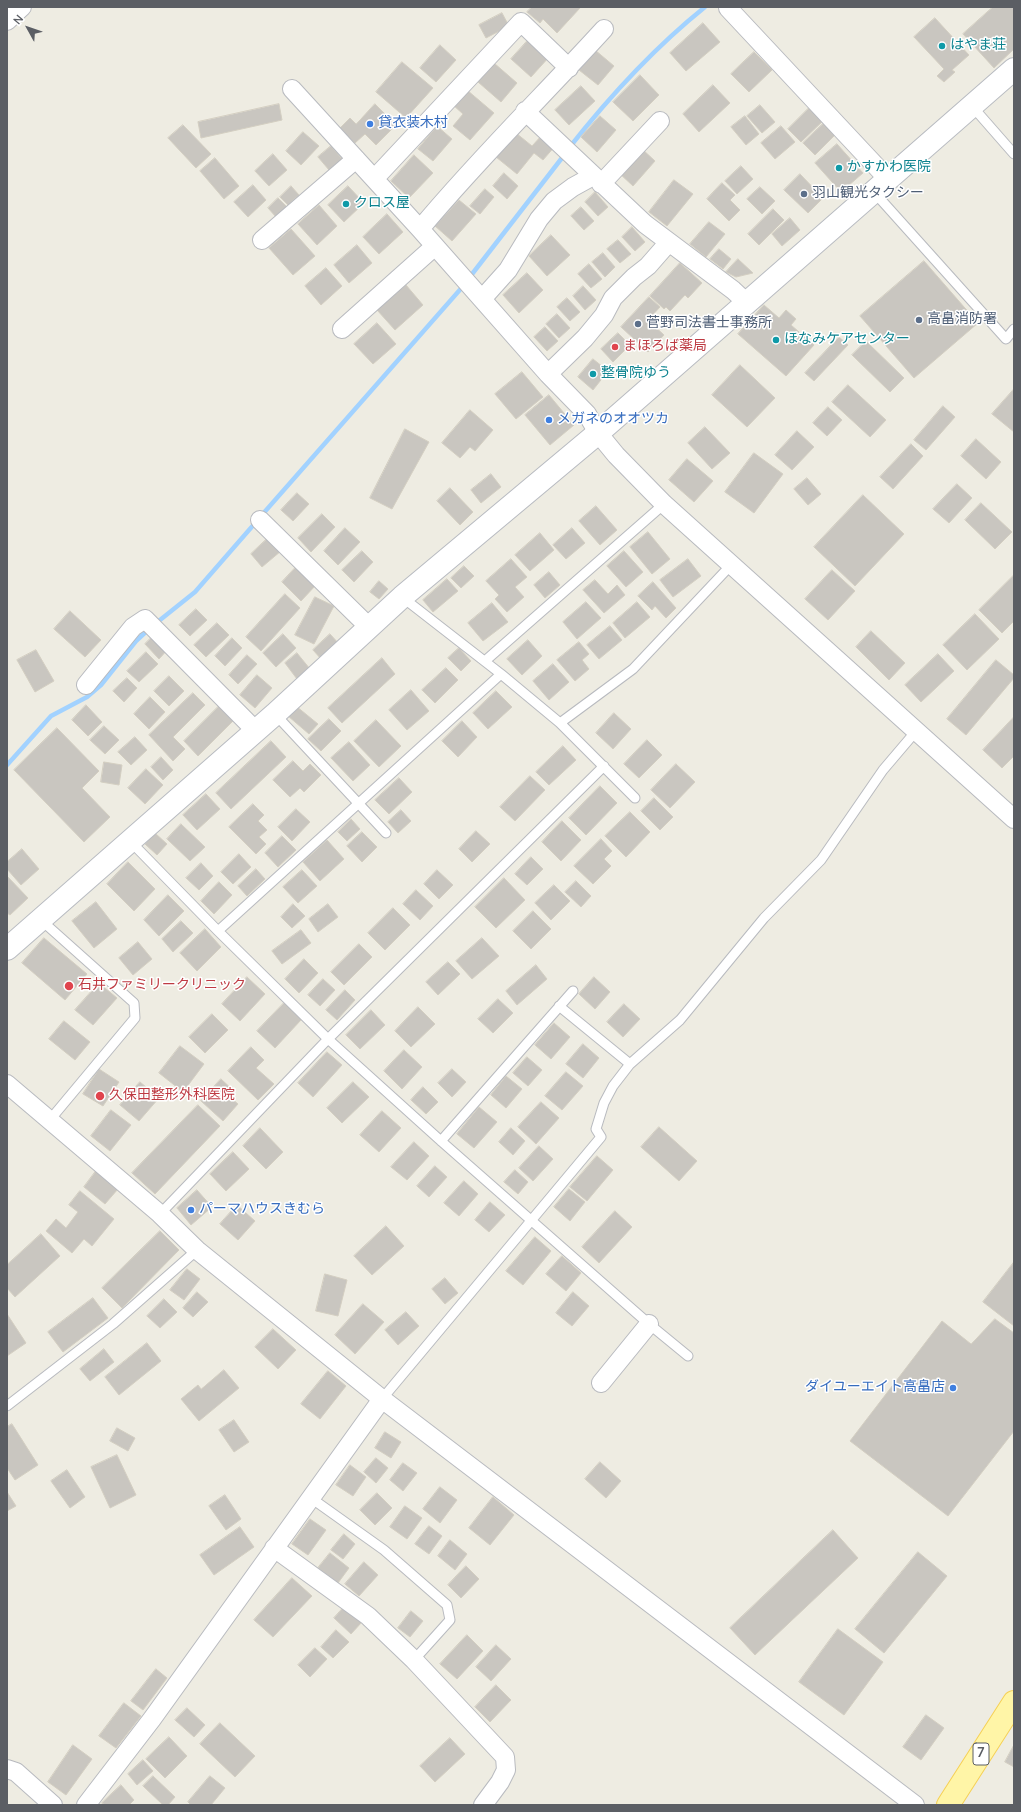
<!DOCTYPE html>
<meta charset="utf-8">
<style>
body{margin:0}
#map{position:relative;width:1021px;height:1812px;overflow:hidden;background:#eeece2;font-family:"Nunito Sans",sans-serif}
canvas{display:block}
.frame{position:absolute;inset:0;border:8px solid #5b5e64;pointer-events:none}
.north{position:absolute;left:8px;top:8px;width:40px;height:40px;-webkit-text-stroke:3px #fff;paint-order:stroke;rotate:310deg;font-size:11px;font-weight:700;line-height:16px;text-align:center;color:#5b5e64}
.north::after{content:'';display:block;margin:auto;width:14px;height:18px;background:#5b5e64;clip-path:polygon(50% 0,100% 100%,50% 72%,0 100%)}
</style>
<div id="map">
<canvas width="1021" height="1812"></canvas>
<div class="frame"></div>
<div class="north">N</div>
</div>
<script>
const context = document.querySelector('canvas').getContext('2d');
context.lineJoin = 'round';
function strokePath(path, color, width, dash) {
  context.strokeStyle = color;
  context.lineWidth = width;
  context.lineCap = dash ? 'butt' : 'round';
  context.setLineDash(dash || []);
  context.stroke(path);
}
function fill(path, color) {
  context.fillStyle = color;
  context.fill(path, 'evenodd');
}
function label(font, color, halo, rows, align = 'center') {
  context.font = font + ' "Nunito Sans","Noto Sans JP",sans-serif';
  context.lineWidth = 3;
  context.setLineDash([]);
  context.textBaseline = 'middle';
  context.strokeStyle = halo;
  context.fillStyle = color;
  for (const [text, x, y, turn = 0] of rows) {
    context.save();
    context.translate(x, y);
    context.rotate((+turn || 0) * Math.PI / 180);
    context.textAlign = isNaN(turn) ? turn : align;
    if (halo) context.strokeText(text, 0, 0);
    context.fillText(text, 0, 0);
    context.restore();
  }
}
strokePath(new Path2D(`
 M569,148C609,97 654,48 705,7
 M469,278L565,154
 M261,516L465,284
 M155,624L195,592L256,522
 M7,765L51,716L87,697L101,685L136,641L149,629`), '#a2d2ff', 4.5);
const building = new Path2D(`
 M532,7H580V8L557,33L543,19L540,23L527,12Z
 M993,7H1014V49L994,68L963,34Z
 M502,13L509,26L486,38L479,25Z
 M935,18L969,55L952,70L955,72L944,82L937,76L944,69L914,37Z
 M703,23L720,42L686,71L670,53Z
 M530,38L550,56L531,77L511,59Z
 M440,45L456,60L436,82L420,68Z
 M595,50L614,66L598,85L579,70Z
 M754,52L772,70L749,92L731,74Z
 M402,62L433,88L406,118L376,92Z
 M494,63L517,83L501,102L478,82Z
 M640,75L659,95L633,121L613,102Z
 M713,85L730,103L699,132L683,114Z
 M581,86L595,101L569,125L555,110Z
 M467,90L494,113L470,140L453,126L463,114L453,105Z
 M279,104L282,120L201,138L198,122Z
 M375,104L396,125L376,145L365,134L355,143L340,128L350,118L356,124Z
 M760,105L775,122L762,133L747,116Z
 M812,105L825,119L801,142L788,129Z
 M600,116L616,130L597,152L581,137Z
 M745,116L759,134L746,145L731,127Z
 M827,120L838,132L815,155L803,143Z
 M183,125L211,154L196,168L168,138Z
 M437,126L452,139L433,161L418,149Z
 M781,126L795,142L775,159L761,143Z
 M303,132L319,146L301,165L286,151Z
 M516,133L532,146L543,134L556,145L543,160L534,153L517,174L496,157Z
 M837,144L863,173L841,192L815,163Z
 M331,146L342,159L329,170L318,157Z
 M641,148L655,161L633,186L619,173Z
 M273,154L287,170L269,186L255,171Z
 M414,155L433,173L409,198L391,181Z
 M215,158L239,186L224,199L200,171Z
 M741,166L753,179L737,194L725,181Z
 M504,173L518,186L507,199L493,186Z
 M800,174L823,198L808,213L784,190Z
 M674,180L693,194L667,226L649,212Z
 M722,183L735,195L730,200L740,210L729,221L707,199Z
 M253,185L266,200L248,217L234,202Z
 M291,186L299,195L288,205L280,197Z
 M348,186L364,203L344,222L328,205Z
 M760,187L775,201L762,214L747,199Z
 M485,189L494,197L480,214L470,206Z
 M595,192L608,207L598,216L585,202Z
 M278,198L287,207L276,217L268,208Z
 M459,200L476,214L452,241L435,226Z
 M319,205L337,226L317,245L298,224Z
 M581,207L594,221L584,230L571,216Z
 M773,209L784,220L759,245L748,234Z
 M387,214L403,232L379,254L363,237Z
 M790,218L800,230L782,246L772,234Z
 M709,222L725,234L706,257L690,244Z
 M632,227L645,242L635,251L622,237Z
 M291,229L315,256L293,275L269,248Z
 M551,235L570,255L547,276L529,256Z
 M618,240L631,254L620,263L607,249Z
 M357,245L372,263L349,283L334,265Z
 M719,249L731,259L723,269L710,259Z
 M603,253L615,267L605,277L592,262Z
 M738,259L753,273L736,277L726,272Z
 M924,261L978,323L914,378L860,316Z
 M680,263L702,283L688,298L685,295L670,311L666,307L664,309L650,296Z
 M589,264L602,279L591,288L578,274Z
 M326,268L342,286L321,305L305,286Z
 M527,273L543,290L519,313L503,295Z
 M406,285L423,305L395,330L377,310Z
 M583,286L596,300L585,310L573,296Z
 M649,297L660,307L648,320L664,335L648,352L621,327Z
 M567,298L580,312L570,321L557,307Z
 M764,305L779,318L786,310L796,319L791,325L814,345L786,376L738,334Z
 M557,314L570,328L559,338L546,324Z
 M377,323L396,344L373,364L354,344Z
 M545,327L558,341L547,351L534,337Z
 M618,333L630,345L613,362L601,349Z
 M839,337L848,345L814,381L805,373Z
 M866,341L904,378L890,392L852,355Z
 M593,359L608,371L593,390L578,377Z
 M740,365L775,398L747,427L712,395Z
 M522,372L543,397L516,419L495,394Z
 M848,385L886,420L870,437L832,402Z
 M1014,389V432L992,414Z
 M549,395L574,425L550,445L525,415Z
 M943,406L955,417L926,450L914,440Z
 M828,407L842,420L827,436L813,423Z
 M470,410L493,430L475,451L470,447L460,458L442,443Z
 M705,427L730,453L712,469L688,443Z
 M405,429L429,442L392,509L370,498Z
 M797,431L814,447L792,470L775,455Z
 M976,439L1001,462L986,479L961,456Z
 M911,444L923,456L893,489L880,477Z
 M754,453L783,474L754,513L725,492Z
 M687,459L713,481L694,502L669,480Z
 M491,474L501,487L481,503L471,490Z
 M807,478L821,494L808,505L794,489Z
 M957,484L972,498L949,523L933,509Z
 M450,488L473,512L460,525L437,501Z
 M297,493L309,504L293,521L281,510Z
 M863,495L904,534L855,586L814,547Z
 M981,503L1012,532L995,549L965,520Z
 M596,506L617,530L600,545L579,521Z
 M322,514L335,527L311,552L298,538Z
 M345,528L360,542L338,565L324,551Z
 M572,528L585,543L566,559L553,545Z
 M648,532L670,559L652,574L630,547Z
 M540,533L554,550L530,571L515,555Z
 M269,537L281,551L262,567L251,554Z
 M362,551L373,562L354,582L342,570Z
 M624,551L643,572L626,587L607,566Z
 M511,559L527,577L515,587L524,597L507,612L495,599L499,595L486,581Z
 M688,559L701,576L673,597L660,580Z
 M297,566L316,585L301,601L282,582Z
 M464,566L474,576L461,588L451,578Z
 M832,570L855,591L828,620L805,599Z
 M549,572L560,585L545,598L534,585Z
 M1014,575V621L1002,633L979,610Z
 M447,579L458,591L433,612L423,600Z
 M595,580L608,594L617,585L625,595L604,613L583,590Z
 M379,581L388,589L379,599L370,592Z
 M653,582L676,608L666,618L655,606L652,610L638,596Z
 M285,594L300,608L261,651L246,637Z
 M315,597L334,606L314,644L295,635Z
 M586,602L601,618L577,639L563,622Z
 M637,602L650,617L625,638L613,623Z
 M492,603L508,622L483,641L468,623Z
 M196,609L207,620L190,636L179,625Z
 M70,611L101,640L85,657L54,629Z
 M975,614L999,639L967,670L943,645Z
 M217,623L229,635L206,657L194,645Z
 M610,626L622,640L599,659L587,645Z
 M871,631L905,663L889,680L856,647Z
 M155,634L169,648L159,659L145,644Z
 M283,634L296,648L276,667L263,653Z
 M330,634L340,645L322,660L313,650Z
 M232,638L242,648L225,666L215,656Z
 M528,640L542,656L522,675L507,659Z
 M579,642L589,654L582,660L589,669L575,681L557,660Z
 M459,648L471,661L461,671L448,658Z
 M36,650L54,681L35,692L17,660Z
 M146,652L158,664L139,682L127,671Z
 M297,653L310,669L297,679L285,663Z
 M938,654L954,671L921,702L905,685Z
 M247,655L257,664L238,684L229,675Z
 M382,658L395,674L342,723L328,708Z
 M996,660L1014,675V678L966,735L947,719Z
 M553,664L569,682L549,700L533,681Z
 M446,668L458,680L435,703L422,690Z
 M257,675L272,688L255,708L240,695Z
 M169,676L184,691L169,706L154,691Z
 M127,678L137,688L124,702L113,691Z
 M411,690L429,711L407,730L389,710Z
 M496,691L512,707L488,729L473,713Z
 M193,693L205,705L173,737L185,749L173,761L149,735Z
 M150,697L165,712L149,729L134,714Z
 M223,702L237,717L198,756L184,741Z
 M86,705L102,722L88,736L72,720Z
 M296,706L318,724L309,734L288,716Z
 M614,713L631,729L613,749L596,733Z
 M1014,717V756L1002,768L983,750Z
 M329,719L341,731L321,751L308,739Z
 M376,720L401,746L379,767L354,741Z
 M462,721L477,737L458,757L442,741Z
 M104,726L119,740L105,754L90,740Z
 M57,728L99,771L82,788L110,817L84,842L14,770Z
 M135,737L147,750L131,765L118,752Z
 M647,740L662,755L639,778L624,764Z
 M271,741L286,757L231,809L216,793Z
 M349,742L370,765L353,781L331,758Z
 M563,746L576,760L549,785L536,772Z
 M161,757L173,770L163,780L151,767Z
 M293,761L303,771L310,764L321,775L304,792L300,788L290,797L273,780Z
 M104,762L122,765L119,785L101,782Z
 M676,764L695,782L670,808L651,790Z
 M146,769L163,785L145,804L128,788Z
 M530,776L545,790L515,821L500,807Z
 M399,778L412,792L389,814L375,800Z
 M600,786L617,803L586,835L569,818Z
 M206,794L220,809L197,830L183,815Z
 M654,798L673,817L660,830L641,811Z
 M253,804L264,815L258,821L267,830L259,837L266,844L256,854L229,827Z
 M296,809L310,822L292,841L278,827Z
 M401,810L411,821L398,833L388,822Z
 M630,812L650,832L626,857L605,836Z
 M351,819L360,829L347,841L338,832Z
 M562,821L581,840L561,861L542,842Z
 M181,824L205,847L190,861L167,839Z
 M476,831L490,844L472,862L459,849Z
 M362,832L377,847L362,862L347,846Z
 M155,833L167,844L157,855L145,844Z
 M282,836L296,850L278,867L265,853Z
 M601,839L612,851L604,859L611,866L593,884L574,866Z
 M327,840L344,859L320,881L303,862Z
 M22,849L39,869L21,885L7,869V862Z
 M239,854L251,867L233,884L221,872Z
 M531,857L543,869L527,885L515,874Z
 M128,862L155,889L134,911L107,884Z
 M201,863L213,876L199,890L186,878Z
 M256,869L265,879L247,896L238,886Z
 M302,870L317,886L298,903L283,887Z
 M437,870L453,885L439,899L424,884Z
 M7,876L28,898L10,915L7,913Z
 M504,878L525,900L496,928L475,907Z
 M576,881L591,896L581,907L565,892Z
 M219,882L232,895L214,914L201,901Z
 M554,885L570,901L551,920L535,903Z
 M416,890L433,906L420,920L403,904Z
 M168,895L184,911L159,936L144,920Z
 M96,902L117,929L94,948L72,921Z
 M293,904L305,916L292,928L281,917Z
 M328,904L338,917L318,932L309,919Z
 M393,908L410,925L385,950L368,933Z
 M533,911L551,929L531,949L513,931Z
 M181,921L193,933L173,952L162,939Z
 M205,929L221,947L197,971L180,953Z
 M301,930L311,943L282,964L272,951Z
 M44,938L87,974L65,1000L22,963Z
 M482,938L499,956L472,979L456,961Z
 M138,942L152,959L133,975L119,958Z
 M359,944L372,957L344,985L331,972Z
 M304,959L318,973L299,993L285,979Z
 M448,962L460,974L438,995L426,982Z
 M536,965L547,979L517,1005L506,991Z
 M247,977L265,994L240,1021L222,1004Z
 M594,977L610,992L595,1009L579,994Z
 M323,979L335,990L320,1006L308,995Z
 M99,983L117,998L93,1025L75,1010Z
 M345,990L355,1000L337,1020L326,1010Z
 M498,999L513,1013L493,1033L478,1019Z
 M284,1003L301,1020L275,1048L257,1031Z
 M624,1004L640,1019L623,1037L607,1022Z
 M418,1007L435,1024L411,1047L395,1031Z
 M371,1010L385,1025L360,1049L346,1035Z
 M212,1014L228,1030L205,1053L189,1037Z
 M64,1021L90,1042L75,1060L49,1039Z
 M554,1023L570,1037L551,1059L535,1045Z
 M583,1044L599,1058L583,1078L566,1064Z
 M180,1046L204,1064L183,1092L159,1073Z
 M251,1047L264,1060L256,1068L274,1084L258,1100L228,1071Z
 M404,1050L422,1067L402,1089L384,1071Z
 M327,1052L342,1065L313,1097L298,1083Z
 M527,1057L542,1070L528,1086L513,1073Z
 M99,1069L119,1082L103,1106L83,1094Z
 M452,1069L466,1082L452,1097L438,1083Z
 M566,1072L583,1086L562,1110L545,1096Z
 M506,1076L522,1089L506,1108L491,1095Z
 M221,1079L235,1092L231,1098L238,1104L223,1121L201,1101Z
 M140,1082L159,1098L139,1121L120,1105Z
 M353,1082L369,1097L342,1123L327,1108Z
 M423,1087L438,1102L426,1114L411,1100Z
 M541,1102L559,1118L536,1144L518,1127Z
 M198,1105L220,1126L155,1194L132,1173Z
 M479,1107L497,1122L474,1148L457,1134Z
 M111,1110L131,1125L110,1151L91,1136Z
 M382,1111L401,1128L379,1152L360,1135Z
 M659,1127L697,1161L679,1181L641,1147Z
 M260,1128L283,1152L266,1169L243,1146Z
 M511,1128L525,1141L513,1155L499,1142Z
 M414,1142L429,1156L407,1180L391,1167Z
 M539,1146L553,1159L533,1181L519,1168Z
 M233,1152L249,1169L226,1191L210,1174Z
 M597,1156L613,1170L587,1201L570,1187Z
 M435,1166L447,1177L429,1197L417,1186Z
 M515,1170L528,1182L518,1194L504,1182Z
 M96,1171L118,1189L105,1204L84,1187Z
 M464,1181L478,1194L459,1216L444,1203Z
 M569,1189L585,1202L570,1221L554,1207Z
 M197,1190L212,1207L191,1225L177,1208Z
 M80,1191L114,1219L92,1246L84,1239L72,1253L46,1231L56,1219L66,1228L78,1212L69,1205Z
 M490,1202L505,1215L489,1232L475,1220Z
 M237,1205L255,1221L238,1240L220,1224Z
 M615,1211L632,1227L599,1263L582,1247Z
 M386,1226L404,1246L372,1275L354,1256Z
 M160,1231L179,1250L122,1308L102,1288Z
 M41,1234L60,1256L15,1297L7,1288V1265Z
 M535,1237L551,1251L523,1285L506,1271Z
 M562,1256L581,1273L566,1291L546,1274Z
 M1014,1262V1326L983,1302Z
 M187,1269L200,1279L184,1300L170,1290Z
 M325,1274L347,1280L338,1316L316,1311Z
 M445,1278L458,1293L445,1304L432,1289Z
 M197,1292L208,1302L193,1317L183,1308Z
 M573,1292L589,1306L572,1326L556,1313Z
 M93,1298L108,1318L63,1352L48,1332Z
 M164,1299L177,1312L160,1328L147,1316Z
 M363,1304L384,1322L355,1354L335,1335Z
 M406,1312L419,1326L398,1345L385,1330Z
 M7,1314L26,1343L7,1356Z
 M995,1319L1014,1333V1431L948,1516L850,1441L942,1321L971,1344Z
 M273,1329L296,1350L278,1369L255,1347Z
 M147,1343L161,1361L119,1395L105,1377Z
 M104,1349L114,1362L90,1381L80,1369Z
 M224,1370L239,1388L199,1421L181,1399L198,1385L201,1389Z
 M328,1371L346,1386L320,1419L301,1404Z
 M234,1420L249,1442L234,1452L219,1430Z
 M12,1424L38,1465L15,1480L7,1468V1427Z
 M117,1428L135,1438L128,1451L110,1441Z
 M385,1432L401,1442L391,1458L375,1448Z
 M117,1455L136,1495L110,1508L91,1467Z
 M376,1458L388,1468L376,1483L364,1472Z
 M600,1462L621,1481L606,1498L585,1479Z
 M403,1463L417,1473L403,1491L390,1480Z
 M350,1465L366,1477L353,1496L336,1485Z
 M67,1470L85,1497L70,1508L51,1481Z
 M440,1487L457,1500L440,1523L423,1509Z
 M7,1492L16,1506L7,1511Z
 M377,1493L392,1508L375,1525L360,1510Z
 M225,1495L241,1519L226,1530L209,1506Z
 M493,1497L514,1515L490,1545L469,1528Z
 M405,1506L422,1518L407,1539L390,1527Z
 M310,1519L326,1530L308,1555L292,1544Z
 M429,1526L442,1536L429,1554L415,1544Z
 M240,1527L254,1547L214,1575L200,1555Z
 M833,1530L858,1558L755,1655L730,1628Z
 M344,1534L355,1544L343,1559L331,1550Z
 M450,1540L467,1554L455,1570L438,1556Z
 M918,1552L947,1576L884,1653L855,1629Z
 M330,1553L349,1568L338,1583L318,1568Z
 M364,1562L378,1575L359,1596L345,1584Z
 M466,1566L479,1579L461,1598L448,1585Z
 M292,1578L312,1596L273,1637L254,1620Z
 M345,1606L362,1622L351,1634L334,1618Z
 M411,1611L423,1621L410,1637L398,1628Z
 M838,1629L883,1662L844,1715L799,1682Z
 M336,1630L349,1642L333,1658L321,1647Z
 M467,1635L483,1651L457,1679L440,1664Z
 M496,1645L511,1659L491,1681L476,1667Z
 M315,1648L327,1659L310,1677L298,1665Z
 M156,1669L167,1678L143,1710L131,1701Z
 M496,1685L511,1700L490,1722L475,1707Z
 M124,1703L141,1716L116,1748L99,1736Z
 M187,1708L205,1725L194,1737L175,1720Z
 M926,1715L944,1728L921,1760L903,1747Z
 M220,1723L255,1756L235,1777L200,1744Z
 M169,1737L187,1756L165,1778L146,1759Z
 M450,1738L465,1754L435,1782L420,1766Z
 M73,1745L92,1759L66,1795L48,1782Z
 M1014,1745V1767L1005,1762Z
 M143,1760L153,1771L137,1785L128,1774Z
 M153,1776L175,1797L168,1805H163L143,1786Z
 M210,1776L225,1788L211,1805H191L188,1802Z
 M121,1785L134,1800L129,1805H105L102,1803Z`);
fill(building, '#c9c6c0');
strokePath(building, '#d3cec1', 1);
const lane = new Path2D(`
 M972,106L1014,154
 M874,192L1006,339L1014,329
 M402,597L501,674L560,723L635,798
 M485,661L664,504
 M275,714L386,833
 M560,723L633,669L732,564
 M131,842L218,931L328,1039L441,1141L649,1324L688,1356
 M41,920L134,1003L135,1018L49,1121
 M218,931L501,674
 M559,1006L630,1064
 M441,1141L573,991
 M160,1214L328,1039L604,766
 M382,1399L601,1137L596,1129L604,1103L613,1086L630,1064L680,1020L764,918L821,860L883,770L917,730
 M7,1406L113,1324L197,1250
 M311,1498L384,1550L447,1605L450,1620L414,1660`);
const street = new Path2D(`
 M728,8L888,179
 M7,21L22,7
 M292,89L420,229L548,374L587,414L598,433L616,455L664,504L1014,819
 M525,111L645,224L733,290L747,303
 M375,178L521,22L569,68
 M601,184L660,121
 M420,229C478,159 543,96 604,29
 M262,240L356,159
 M482,299L508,270L539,219L554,201L573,187L593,176
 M342,329L435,246
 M548,374L585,338L604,315L613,298L634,277L648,266L669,242
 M260,520L369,627
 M86,685L133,627L145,619L255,730
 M7,1084L160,1214L197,1250L382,1399L915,1805
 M601,1383L649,1324
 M274,1548L368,1616L414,1660L505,1757L506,1770L500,1782L483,1805
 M7,1769L16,1772L53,1805
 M86,1805L152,1719L382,1399`);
const secondary = new Path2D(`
 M7,949L275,714L402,597L598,433L1014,69`);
const primary = new Path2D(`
 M948,1805L1014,1702`);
strokePath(lane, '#b8babf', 11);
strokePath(street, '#b8babf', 20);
strokePath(secondary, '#b8bbc1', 24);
strokePath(primary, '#f6d054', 24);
strokePath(lane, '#fff', 9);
strokePath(street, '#fff', 18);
strokePath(secondary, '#fff', 22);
strokePath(primary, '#fff5a7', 22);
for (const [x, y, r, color] of [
 [942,46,4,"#0f9aa8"],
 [370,124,4,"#3f7fe0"],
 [839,168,4,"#0f9aa8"],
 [804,194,4,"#5c6f8a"],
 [346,204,4,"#0f9aa8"],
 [919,320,4,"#5c6f8a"],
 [638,324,4,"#5c6f8a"],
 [776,340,4,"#0f9aa8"],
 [615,347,4,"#e0444e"],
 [593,374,4,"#0f9aa8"],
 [549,420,4,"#3f7fe0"],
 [69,986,5,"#e0444e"],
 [100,1096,5,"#e0444e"],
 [191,1210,4,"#3f7fe0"],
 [953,1388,4,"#3f7fe0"]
]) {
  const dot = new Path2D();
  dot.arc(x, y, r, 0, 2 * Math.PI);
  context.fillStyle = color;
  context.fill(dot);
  strokePath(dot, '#fff', 1.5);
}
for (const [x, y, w] of [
 [981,1754,16]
]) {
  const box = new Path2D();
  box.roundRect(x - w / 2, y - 11, w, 22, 3);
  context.fillStyle = '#fff';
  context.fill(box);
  strokePath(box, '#5b5e64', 1);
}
label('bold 13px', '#5b5e64', null, [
 ["7",981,1754]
]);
label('14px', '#0d838f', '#fff', [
 ["はやま荘",950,46],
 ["かすかわ医院",847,168],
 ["クロス屋",354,204],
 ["ほなみケアセンター",784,340],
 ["整骨院ゆう",601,374]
], 'left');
label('14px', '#366cbe', '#fff', [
 ["貸衣装木村",378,124],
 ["メガネのオオツカ",557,420],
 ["パーマハウスきむら",199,1210],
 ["ダイユーエイト高畠店",945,1388,"right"]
], 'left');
label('14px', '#4e5e75', '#fff', [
 ["羽山観光タクシー",812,194],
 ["高畠消防署",927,320],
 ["菅野司法書士事務所",646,324]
], 'left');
label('14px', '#be3a42', '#fff', [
 ["まほろば薬局",623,347],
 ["石井ファミリークリニック",78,986],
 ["久保田整形外科医院",109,1096]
], 'left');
</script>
